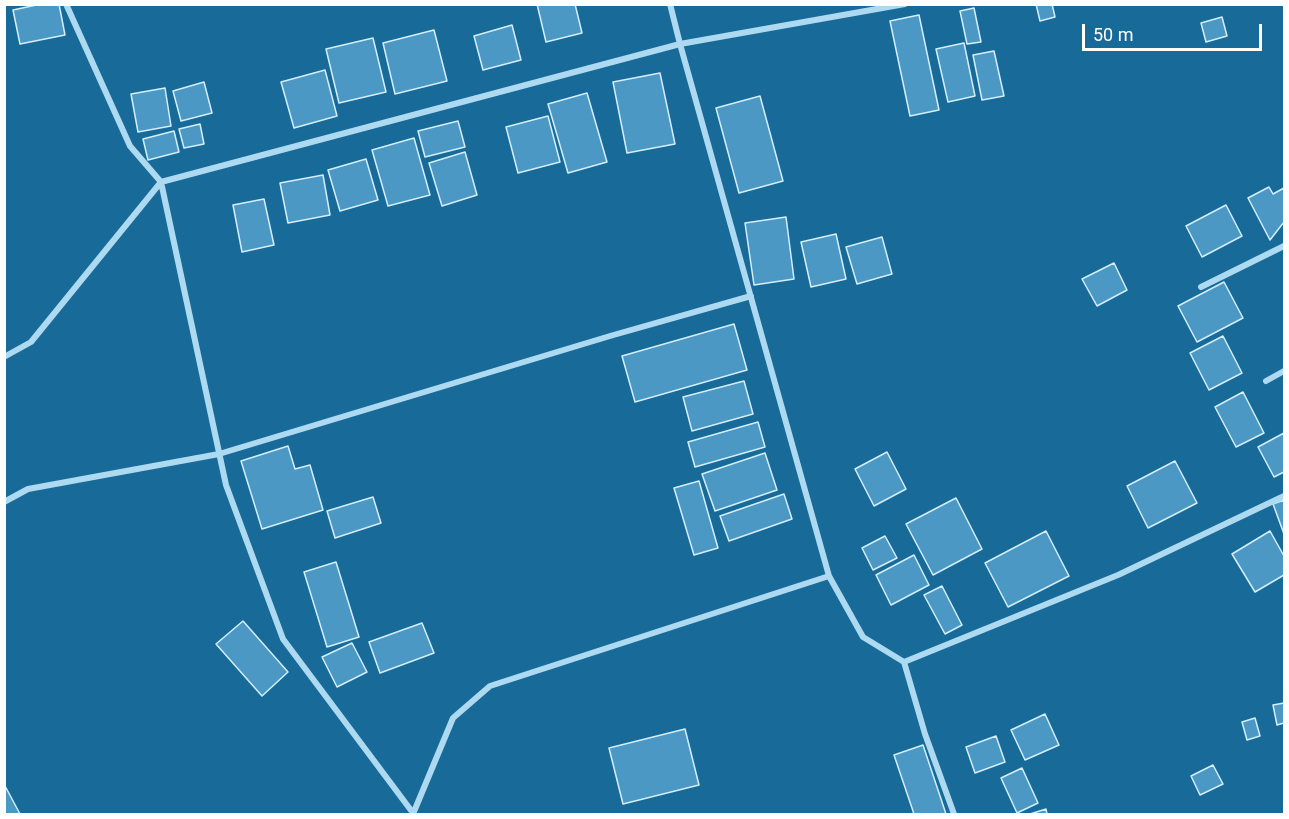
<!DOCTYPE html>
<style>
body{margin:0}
#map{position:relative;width:1289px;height:819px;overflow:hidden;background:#186a99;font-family:Roboto,sans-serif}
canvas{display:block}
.frame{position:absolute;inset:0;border:6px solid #fff;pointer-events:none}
.scale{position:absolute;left:1082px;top:24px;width:180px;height:27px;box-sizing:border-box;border:3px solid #fff;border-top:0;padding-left:8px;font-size:18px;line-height:21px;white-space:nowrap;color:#fff;-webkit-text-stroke:4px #186a99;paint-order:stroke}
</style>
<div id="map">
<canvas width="1289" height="819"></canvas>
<div class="frame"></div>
<div class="scale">50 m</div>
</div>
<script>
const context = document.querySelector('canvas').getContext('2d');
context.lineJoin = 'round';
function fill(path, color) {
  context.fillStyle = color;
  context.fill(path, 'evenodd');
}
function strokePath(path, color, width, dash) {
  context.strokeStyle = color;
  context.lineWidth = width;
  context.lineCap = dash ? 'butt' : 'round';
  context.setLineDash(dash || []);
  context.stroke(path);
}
const building = new Path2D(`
 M41,4H59L65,35L20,44L13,10Z
 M537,4H575L582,33L546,42Z
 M1036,4H1052L1055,17L1040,21Z
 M974,8L981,42L967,44L960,11Z
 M919,15L939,110L910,116L890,21Z
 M1222,17L1227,36L1206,42L1201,23Z
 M512,25L521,60L483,70L474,36Z
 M434,30L447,81L395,94L383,43Z
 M373,38L386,92L339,103L326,49Z
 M964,43L975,96L948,102L936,49Z
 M994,51L1004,96L982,100L973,55Z
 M325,70L337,116L294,128L281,82Z
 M660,73L675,144L627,153L613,82Z
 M204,82L212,113L181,121L173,91Z
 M165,88L171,126L138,132L131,94Z
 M587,93L607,162L568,173L548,104Z
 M760,96L783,181L739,193L716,108Z
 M548,116L560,162L518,173L506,127Z
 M458,121L465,147L425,157L418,131Z
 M200,124L204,144L184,148L179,129Z
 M174,131L179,152L148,160L143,139Z
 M414,138L430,195L388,206L372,150Z
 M465,152L477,195L442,206L429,163Z
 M366,159L378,200L340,211L328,170Z
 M323,175L330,215L288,223L280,183Z
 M1269,187L1273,194L1284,188V222L1270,240L1248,198Z
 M264,199L274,245L242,252L233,205Z
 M1226,205L1242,236L1202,257L1186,226Z
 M786,217L794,279L754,285L745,223Z
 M836,234L846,279L811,287L801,242Z
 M882,237L892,274L857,284L846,247Z
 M1114,263L1127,290L1097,306L1082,279Z
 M1224,282L1243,318L1197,342L1178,306Z
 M734,324L747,370L635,402L622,356Z
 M1223,336L1242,373L1209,390L1190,353Z
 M744,381L753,414L692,431L683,397Z
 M1243,392L1264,433L1236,447L1215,407Z
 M758,422L765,447L695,467L688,442Z
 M1284,433V472L1274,477L1258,447Z
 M288,446L295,469L310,465L323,510L262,529L241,461Z
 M887,452L906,489L874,506L855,469Z
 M765,453L777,490L715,511L702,474Z
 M1175,461L1197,503L1148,528L1127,486Z
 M699,481L718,548L694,555L674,488Z
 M784,494L792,519L729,541L720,516Z
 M373,497L381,523L335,538L327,511Z
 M956,498L982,549L933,575L906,524Z
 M1284,500V534L1273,504Z
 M1046,531L1069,576L1008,607L985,563Z
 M1270,531L1284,556V575L1255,592L1232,554Z
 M885,536L897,558L873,570L862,548Z
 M914,555L929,585L891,605L876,575Z
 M336,562L359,637L327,647L304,572Z
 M942,586L962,625L945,634L924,595Z
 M243,621L288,672L262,696L216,644Z
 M422,623L434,653L380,673L369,642Z
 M352,643L367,672L337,687L322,657Z
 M1284,703V723L1277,725L1273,705Z
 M1045,714L1059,745L1025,760L1011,730Z
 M1255,718L1260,736L1247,740L1242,722Z
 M685,729L699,785L623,804L609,748Z
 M996,736L1005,762L975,773L966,747Z
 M923,745L946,814H914L894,755Z
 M1213,765L1223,784L1200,795L1191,776Z
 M1022,768L1038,803L1017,813L1001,778Z
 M4,784L20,814H4Z
 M1046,809L1047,814H1030Z`);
fill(building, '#4a98c3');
strokePath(building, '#d4eefc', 1.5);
strokePath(new Path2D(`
 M66,4L130,146L161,182L226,485L283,639L413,813
 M905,4L680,44L829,576L863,637L904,662L925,734L954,814
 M1201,287L1284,246
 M4,357L31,342L161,182L680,44L670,4
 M1266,381L1284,371
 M4,502L28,489L219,454L610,336L751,296
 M904,662L1118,575L1284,496
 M413,814L453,718L490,686L829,576`), '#add9f1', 6);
</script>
